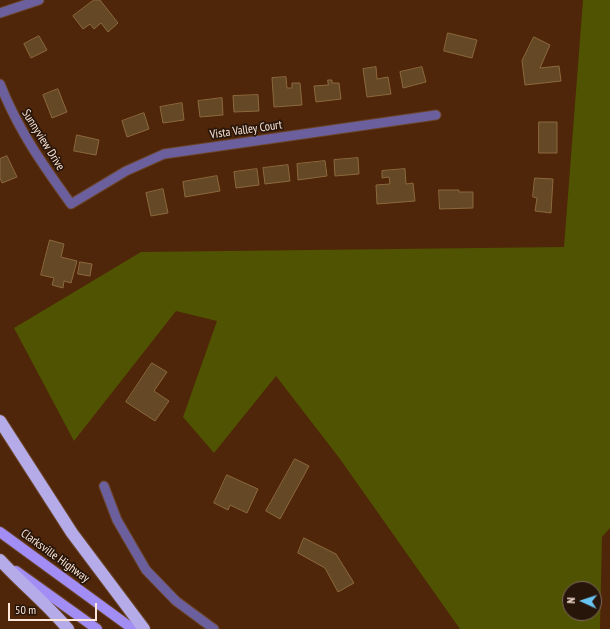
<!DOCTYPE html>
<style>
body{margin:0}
#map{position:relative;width:610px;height:629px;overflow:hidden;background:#4f2609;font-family:"PT Sans Narrow",sans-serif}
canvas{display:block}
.north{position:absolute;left:562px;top:581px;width:40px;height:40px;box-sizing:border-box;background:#28150a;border:1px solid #7e695e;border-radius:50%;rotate:273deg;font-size:11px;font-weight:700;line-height:16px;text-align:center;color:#fee8db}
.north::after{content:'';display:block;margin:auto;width:14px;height:18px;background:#68c4f0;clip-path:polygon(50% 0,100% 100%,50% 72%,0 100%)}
.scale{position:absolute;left:8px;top:603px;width:89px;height:18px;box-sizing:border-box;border:2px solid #fee8db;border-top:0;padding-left:5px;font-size:12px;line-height:14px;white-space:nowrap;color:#fee8db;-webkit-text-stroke:3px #28150a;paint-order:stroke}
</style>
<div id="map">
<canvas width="610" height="629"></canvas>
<div class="north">N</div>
<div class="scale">50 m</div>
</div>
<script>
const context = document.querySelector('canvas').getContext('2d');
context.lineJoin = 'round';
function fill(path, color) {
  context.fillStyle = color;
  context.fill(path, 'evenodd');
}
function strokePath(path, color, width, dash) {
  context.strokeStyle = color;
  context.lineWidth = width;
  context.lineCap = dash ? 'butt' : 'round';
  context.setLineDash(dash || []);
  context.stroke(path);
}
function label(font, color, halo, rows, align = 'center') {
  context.font = font + ' "PT Sans Narrow",sans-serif';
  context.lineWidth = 3.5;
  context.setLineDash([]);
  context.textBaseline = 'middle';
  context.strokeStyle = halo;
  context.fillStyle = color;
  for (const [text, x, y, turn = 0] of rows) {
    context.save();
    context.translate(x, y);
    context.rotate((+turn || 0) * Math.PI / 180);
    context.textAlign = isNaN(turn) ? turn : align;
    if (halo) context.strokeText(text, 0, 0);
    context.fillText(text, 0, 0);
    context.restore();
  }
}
fill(new Path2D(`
 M583,0H610V528L602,537L600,629H460L340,459L276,376L214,453L183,417L217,321L176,311L74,441L14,328L141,252L564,247ZM570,589H594V613H570Z`), '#505301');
const building = new Path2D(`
 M94,0H100L118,23L108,32L101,23L94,29L90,24L83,29L73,16Z
 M448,33L477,40L472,58L444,51Z
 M39,36L47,50L31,58L24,44Z
 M534,37L550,45L540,68L559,66L561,81L525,85L522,61Z
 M376,67L377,79L388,77L391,94L367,97L363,69Z
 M422,67L426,82L403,88L400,72Z
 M286,77L287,88H292V83H300L302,105L274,107L272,78Z
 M328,80H332V83H339L341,99L316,102L314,86L328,85Z
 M58,89L67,112L52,118L43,95Z
 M258,95L259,111L234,112L233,96Z
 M222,98L223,115L200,117L198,101Z
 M182,103L184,120L163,123L160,107Z
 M144,113L149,129L127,137L122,121Z
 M539,122H557V153H539Z
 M77,135L99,140L96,155L74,151Z
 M7,156L17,177L2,183L0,178V159Z
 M358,158L359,174L335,176L334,160Z
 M325,161L327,176L298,180L297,164Z
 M288,165L290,181L265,184L263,168Z
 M257,169L259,185L236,188L234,172Z
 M405,169L406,184L413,183L415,201L377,204L376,185L390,184L389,177L382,178V171Z
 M217,176L220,191L185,197L183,182Z
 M535,178L553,179L551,213L535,211L537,198L533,197Z
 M163,189L168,213L151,216L146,193Z
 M439,190H459V192H473V208L440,209Z
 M50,240L64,244L61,257L77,261L71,283L64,281L63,288L52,285L54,278L41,275Z
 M80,262L92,264L90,276L78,274Z
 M152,363L167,372L154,391L169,401L155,421L126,402Z
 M295,459L309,466L280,519L266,511Z
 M227,475L258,489L247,513L230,505L228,510L214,503Z
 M304,538L336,554L354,583L338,592L325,568L298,553Z`);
fill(building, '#654926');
strokePath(building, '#8b693e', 1);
const minor = new Path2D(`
 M0,13L39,0
 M0,84C18,130 43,165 71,204L126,171L164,154L436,115
 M104,486L117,520L146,570L176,601L214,629`);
const primary = new Path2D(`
 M0,532L133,629
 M16,571L97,629`);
const motorway = new Path2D(`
 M0,421L72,533L144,629
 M0,560C22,584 47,604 68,629`);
strokePath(minor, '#6b452b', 11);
strokePath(primary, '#6b452b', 12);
strokePath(motorway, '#6b452b', 14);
strokePath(minor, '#6b5f9e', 9);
strokePath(primary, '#a28df4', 10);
strokePath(motorway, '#b5abe9', 12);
label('12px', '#fee8db', '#28150a', [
 ["Vista Valley Court",246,130,-8],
 ["Sunnyview Drive",43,140,58],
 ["Clarksville Highway",55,556,36]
]);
</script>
